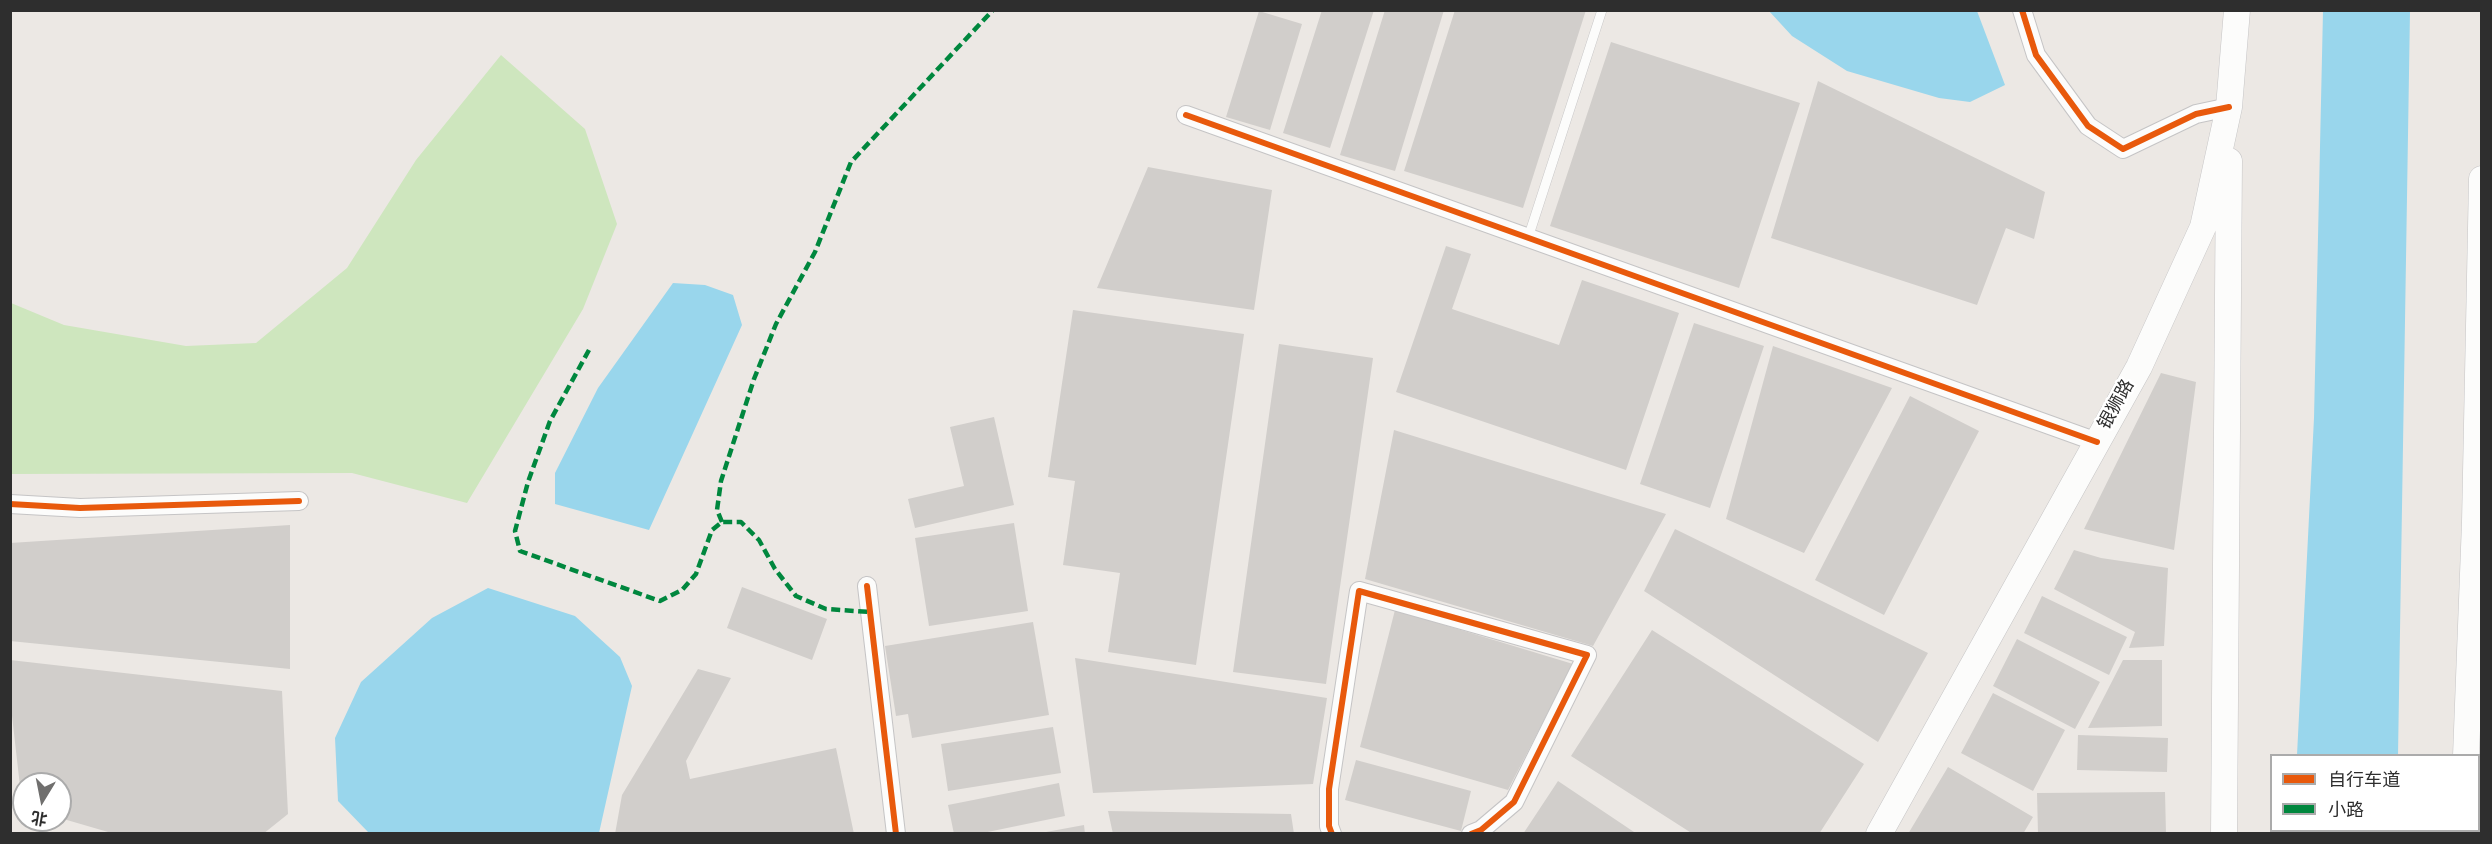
<!DOCTYPE html>
<meta charset="utf-8">
<style>
body{margin:0}
#map{position:relative;width:2492px;height:844px;overflow:hidden;background:#ece8e4;font-family:Poppins,"Noto Sans SC",sans-serif}
canvas{display:block}
.frame{position:absolute;inset:0;border:12px solid #2e2e2e;pointer-events:none}
.legend{position:absolute;left:2270px;top:754px;width:210px;height:78px;box-sizing:border-box;background:#fff;border:2px solid #ababab;margin:0;padding:8px 10px;list-style:none;font-size:18px;color:#2e2e2e}
.legend li{display:flex;align-items:center;gap:12px;height:30px}
.legend b{width:30px;border:2px solid #ababab}
.north{position:absolute;left:12px;top:772px;width:60px;height:60px;box-sizing:border-box;background:#fff;border:2px solid #ababab;border-radius:50%;rotate:190deg;font-size:16px;font-weight:700;line-height:24px;text-align:center;color:#2e2e2e}
.north::after{content:'';display:block;margin:auto;width:21px;height:27px;background:#706f6e;clip-path:polygon(50% 0,100% 100%,50% 72%,0 100%)}
</style>
<div id="map">
<canvas width="2492" height="844"></canvas>
<div class="frame"></div>
<ul class="legend">
<li><b style="height:8px;background:#e8590c"></b>自行车道</li>
<li><b style="height:8px;background:#00873e"></b>小路</li>
</ul>
<div class="north">北</div>
</div>
<script>
const context = document.querySelector('canvas').getContext('2d');
context.lineJoin = 'round';
function fill(path, color) {
  context.fillStyle = color;
  context.fill(path, 'evenodd');
}
function strokePath(path, color, width, dash) {
  context.strokeStyle = color;
  context.lineWidth = width;
  context.lineCap = dash ? 'butt' : 'round';
  context.setLineDash(dash || []);
  context.stroke(path);
}
function label(font, color, halo, rows, align = 'center') {
  context.font = font + ' Poppins,"Noto Sans SC",sans-serif';
  context.lineWidth = 5;
  context.setLineDash([]);
  context.textBaseline = 'middle';
  context.strokeStyle = halo;
  context.fillStyle = color;
  for (const [text, x, y, turn = 0] of rows) {
    context.save();
    context.translate(x, y);
    context.rotate((+turn || 0) * Math.PI / 180);
    context.textAlign = isNaN(turn) ? turn : align;
    if (halo) context.strokeText(text, 0, 0);
    context.fillText(text, 0, 0);
    context.restore();
  }
}
fill(new Path2D(`
 M501,55L585,129L617,224L583,309L467,503L352,473L11,474V303L64,325L186,346L256,343L347,268L416,160Z`), '#cee6be');
fill(new Path2D(`
 M1769,11H1977L2005,85L1970,102L1939,98L1847,71L1792,36Z
 M2323,11H2410L2398,755H2297L2314,418Z
 M673,283L705,285L733,295L742,325L649,530L555,504V473L598,388Z
 M488,588L575,616L620,657L632,686L599,833H369L338,801L335,738L361,682L432,618Z
 M2293,831V830L2392,831V834L2293,833Z`), '#99d6ec');
fill(new Path2D(`
 M1322,10H1374L1330,148L1283,133Z
 M1385,10H1444L1395,171L1340,155Z
 M1455,10H1586L1523,208L1404,171Z
 M1259,11L1302,24L1270,130L1226,117Z
 M1611,42L1800,103L1739,288L1550,226Z
 M1818,81L2045,192L2034,239L2006,228L1977,305L1771,238Z
 M1148,167L1272,190L1254,310L1097,288Z
 M1446,246L1471,254L1452,309L1559,345L1582,280L1679,313L1626,470L1396,392Z
 M1073,310L1244,334L1196,665L1108,652L1120,573L1063,565L1075,481L1048,477Z
 M1694,323L1764,346L1710,508L1640,484Z
 M1279,344L1373,358L1326,684L1233,672Z
 M1773,346L1892,388L1804,553L1726,519Z
 M2161,373L2196,382L2174,550L2084,529Z
 M1910,396L1979,431L1884,615L1815,580Z
 M994,417L1014,505L915,528L908,499L964,486L950,427Z
 M1394,430L1666,514L1593,646L1365,579Z
 M1014,523L1028,611L929,626L915,538Z
 M290,525V669L10,641V543Z
 M1675,529L1928,653L1878,742L1644,591Z
 M2074,550L2101,558L2168,568L2164,646L2129,648L2135,632L2054,589Z
 M742,587L827,619L812,660L727,628Z
 M2042,596L2127,637L2109,675L2024,633Z
 M1395,610L1573,664L1508,790L1360,747Z
 M1033,622L1049,715L912,738L908,714L896,716L885,646Z
 M1652,630L1864,764L1819,834H1693L1571,756Z
 M2017,639L2100,682L2075,729L1993,686Z
 M1075,658L1327,698L1313,784L1093,793Z
 M10,660L282,691L288,814L263,834H115L60,818V784H24L22,804L10,698Z
 M2123,660H2162V726L2088,728Z
 M698,669L731,678L686,761L690,779L836,748L854,834H615L622,795Z
 M1993,693L2065,730L2033,791L1961,753Z
 M1053,727L1061,773L948,791L941,744Z
 M2078,735L2168,738L2167,772L2077,770Z
 M1356,760L1471,791L1461,831L1345,800Z
 M1948,767L2033,817L2023,834H1908Z
 M1558,781L1637,834H1523Z
 M1059,783L1065,816L978,834H954L948,805Z
 M2165,792L2166,834H2038L2037,793Z
 M1108,811L1291,814L1294,834H1113Z
 M1084,825L1085,834H1046V832Z`), '#d1cecb');
const lane = new Path2D(`
 M1528,238L1602,10`);
const street = new Path2D(`
 M2022,10L2036,55L2088,126L2123,149L2196,114L2229,107
 M1186,115L2097,442
 M10,504L80,508L299,501
 M867,586L896,834
 M1332,834L1329,826V789L1359,591L1587,655L1514,802L1481,830L1471,834`);
const secondary = new Path2D(`
 M2466,756L2475,522L2482,179
 M1879,834L2139,367L2203,227L2229,107L2237,10
 M2224,834L2229,161
 M2461,834V830`);
strokePath(lane, '#c5c4c5', 10);
strokePath(street, '#c5c4c5', 20);
strokePath(secondary, '#c5c4c5', 27);
strokePath(lane, '#fcfcfb', 9);
strokePath(street, '#fcfcfb', 18);
strokePath(secondary, '#fcfcfb', 26);
strokePath(new Path2D(`
 M589,350L550,421L528,482L515,531L520,551L660,601L682,590L696,574L712,530L722,522H741L759,540L775,569L796,596L826,609L870,612
 M722,522L717,510L721,481L754,379L776,324L815,252L851,162L993,10`), '#00873e', 4.5, [9, 4.5]);
strokePath(new Path2D(`
 M2022,10L2036,55L2088,126L2123,149L2196,114L2229,107
 M1186,115L2097,442
 M10,504L80,508L299,501
 M867,586L896,834
 M1332,834L1329,826V789L1359,591L1587,655L1514,802L1481,830L1471,834`), '#e8590c', 6);
label('18px', '#2e2e2e', '#fff', [
 ["银狮路",2117,405,-61]
]);
</script>
